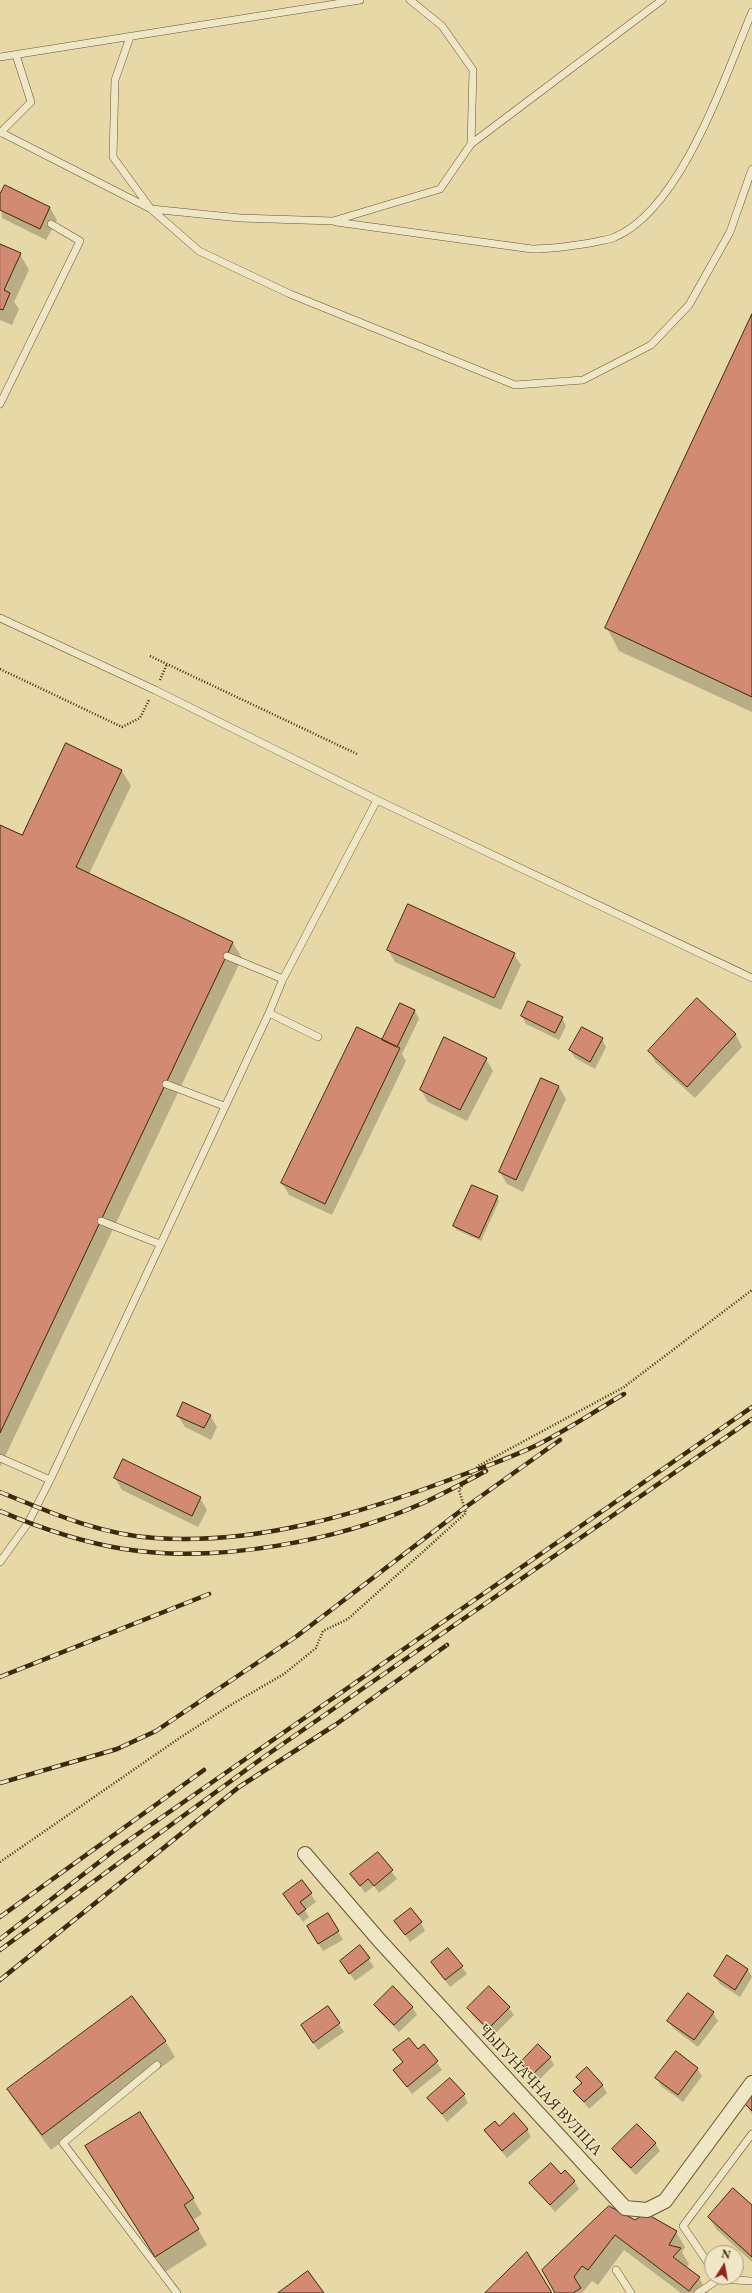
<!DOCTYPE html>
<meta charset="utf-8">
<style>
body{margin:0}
#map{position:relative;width:752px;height:2293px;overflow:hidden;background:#e6d9a7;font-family:"EB Garamond",serif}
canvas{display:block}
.north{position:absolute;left:704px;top:2245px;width:40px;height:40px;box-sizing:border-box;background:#efe6c6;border:1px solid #a89a7a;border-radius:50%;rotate:11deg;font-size:11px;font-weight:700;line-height:16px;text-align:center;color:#3e2908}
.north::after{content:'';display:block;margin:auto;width:14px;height:18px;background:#8f2418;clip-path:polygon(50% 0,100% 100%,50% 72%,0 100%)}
</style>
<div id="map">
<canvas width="752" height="2293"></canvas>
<div class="north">N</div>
</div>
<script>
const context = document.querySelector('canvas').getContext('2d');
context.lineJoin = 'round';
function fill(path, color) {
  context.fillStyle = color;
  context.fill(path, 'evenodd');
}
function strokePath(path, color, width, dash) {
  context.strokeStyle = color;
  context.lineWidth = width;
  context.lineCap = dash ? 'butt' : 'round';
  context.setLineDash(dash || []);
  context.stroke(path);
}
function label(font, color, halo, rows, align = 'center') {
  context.font = font + ' "EB Garamond",serif';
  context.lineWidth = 3;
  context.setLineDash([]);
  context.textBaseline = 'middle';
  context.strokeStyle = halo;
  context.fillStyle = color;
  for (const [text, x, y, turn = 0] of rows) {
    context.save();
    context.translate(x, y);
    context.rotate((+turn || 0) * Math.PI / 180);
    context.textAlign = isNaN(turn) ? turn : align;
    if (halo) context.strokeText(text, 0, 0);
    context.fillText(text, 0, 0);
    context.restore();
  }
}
fill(new Path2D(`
 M5,186L50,208L57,220L46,240L2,218L0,196Z
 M0,245L20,254L29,270L14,302L19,309L12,325L0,320Z
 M752,317V712L619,651L607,628Z
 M122,771L131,786L89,874L233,943L242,958L0,1467V826L23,837Z
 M388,950L514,954L521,965L501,1010L395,962Z
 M697,999L736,1035L742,1047L695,1098L656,1063L649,1051Z
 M529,1002L562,1018L566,1026L559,1040L526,1024L522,1016Z
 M401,1004L415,1011L419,1019L402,1054L406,1061L332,1215L289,1195L282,1183L385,1042Z
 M602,1039L606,1047L595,1069L575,1058L570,1050Z
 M486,1059L493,1071L467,1121L428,1102L421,1090Z
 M542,1079L559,1087L566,1099L523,1192L507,1184L500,1172Z
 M497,1197L499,1201L481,1241L457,1230L454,1226Z
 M210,1415L217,1427L211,1440L185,1427L178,1416Z
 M115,1478L200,1498L207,1510L198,1527L122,1490Z
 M378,1853L397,1879L379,1893L374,1886L365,1893L352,1874Z
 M302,1881L316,1902L305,1910L309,1917L303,1922L284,1894Z
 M328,1914L343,1940L323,1951L308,1926Z
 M396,1921L421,1923L425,1931L410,1942Z
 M360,1947L374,1967L355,1981L341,1961Z
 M727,1957L748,1970L752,1977L740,1997L720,1984L715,1976Z
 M432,1962L462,1967L467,1974L450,1987Z
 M132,1997L166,2042L175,2057L51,2150L18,2105L9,2089Z
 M375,2005L412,2007L417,2015L399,2032L380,2013Z
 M328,2007L344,2032L318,2050L302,2026Z
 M468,2008H509L514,2015L493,2036L473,2016Z
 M713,2013L718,2021L698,2047L673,2028L668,2021Z
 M424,2045L442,2070L412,2094L394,2070L403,2063L395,2050H417Z
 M550,2058L554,2065L537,2082L521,2063Z
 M697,2068L702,2076L683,2102L661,2086L657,2078Z
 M578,2077L602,2085L607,2093L589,2109L575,2091L582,2085Z
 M464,2095L468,2103L447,2122L429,2098Z
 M752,2096V2114L746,2104Z
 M499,2127L527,2129L531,2137L507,2158L485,2131Z
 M655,2143L660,2151L636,2175L618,2157L613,2150Z
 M95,2162L193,2199L202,2214L193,2220L207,2245L165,2272Z
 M560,2175L574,2181L579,2189L555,2212L531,2183Z
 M752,2207V2262L716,2229L709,2217Z
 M635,2221L676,2232L685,2247L682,2252L689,2264L686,2268L699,2278L708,2293H681L624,2250L598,2285L592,2281L582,2293H556L543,2271Z`), '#0003');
const building = new Path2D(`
 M5,185L50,207L40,229L0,210V194Z
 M0,244L21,253L4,290L10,293L3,310L0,309Z
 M752,314V697L605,628Z
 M66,743L122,770L76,867L233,942L0,1433V825L22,835Z
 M408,904L515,953L494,998L387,950Z
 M697,998L736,1034L687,1087L648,1051Z
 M528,1001L563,1017L555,1033L521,1016Z
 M400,1003L415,1010L397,1047L382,1040Z
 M357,1027L400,1048L325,1204L281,1183Z
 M582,1027L603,1038L590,1062L569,1050Z
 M444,1037L487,1058L460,1110L420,1090Z
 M541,1078L559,1086L516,1180L499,1172Z
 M472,1185L498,1196L479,1238L453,1226Z
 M183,1402L211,1415L204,1428L177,1416Z
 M123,1459L201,1497L192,1516L114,1478Z
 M378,1852L393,1870L374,1886L368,1879L360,1886L350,1874Z
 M302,1880L312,1893L300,1902L306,1909L298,1915L283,1894Z
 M411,1908L422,1922L405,1935L394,1921Z
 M328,1913L339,1931L318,1944L307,1926Z
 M360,1945L370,1958L349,1974L340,1961Z
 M448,1948L463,1966L445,1980L431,1962Z
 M727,1955L748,1969L735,1990L714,1976Z
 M393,1986L413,2007L394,2025L374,2005Z
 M489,1986L510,2007L488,2029L467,2008Z
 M688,1993L714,2012L694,2040L667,2021Z
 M132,1996L166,2041L42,2135L7,2089Z
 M328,2006L340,2023L313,2043L301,2025Z
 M409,2038L418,2049L424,2044L438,2061L407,2087L393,2070L403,2062L393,2050Z
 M538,2044L551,2057L532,2075L520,2063Z
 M676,2051L698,2068L678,2095L655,2078Z
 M587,2067L603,2085L584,2102L573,2091L582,2083L576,2077Z
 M450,2078L465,2094L442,2114L427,2098Z
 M752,2095V2111L745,2104Z
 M140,2112L194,2198L184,2205L199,2229L155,2257L85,2146Z
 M514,2113L528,2129L502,2151L484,2130L495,2121L499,2126Z
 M637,2124L656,2143L631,2168L612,2149Z
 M551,2163L561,2174L565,2170L575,2181L550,2205L529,2183Z
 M733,2188L752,2205V2257L708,2217Z
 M609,2206L635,2220L645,2213L677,2231L669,2245L681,2248L673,2257L700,2277L689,2291L615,2235L588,2270L582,2266L574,2277L581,2288L573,2293H555L542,2270Z
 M527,2252L552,2293H485Z
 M308,2271L324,2293H278Z`);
fill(building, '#d38a73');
strokePath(building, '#3e2908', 1);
const service = new Path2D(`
 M130,37L115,80L113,157L151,209L240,218L333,221L440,189L471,144L473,70L442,26L410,0
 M0,57L360,0
 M0,133L31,102L16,55
 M2,133L151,209L199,251L290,294L515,385L583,380L651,345L689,305L730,232L752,169
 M471,144L662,0
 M336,222L532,249C554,249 573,246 595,242C601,240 609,240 615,237C682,208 725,76 752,12
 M0,404L80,241L51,224
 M0,618L155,690L377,800L752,978
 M227,956L283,979
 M269,1013L318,1037
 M166,1084L224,1106
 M101,1221L160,1244
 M0,1458L50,1480
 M0,1562L28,1523L50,1480L269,1013L283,979L377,800
 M157,2065L63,2143L177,2293
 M712,2269L683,2226L752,2134
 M616,2270L631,2293
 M718,2277L719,2279L752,2281
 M698,2293L719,2279`);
const minor = new Path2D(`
 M305,1854L379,1940L625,2208L647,2210L665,2201L752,2083`);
strokePath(service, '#685530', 8);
strokePath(minor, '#685530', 16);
strokePath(new Path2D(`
 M150,656L357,754
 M0,669L122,727L140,718L149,700
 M160,680L167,664
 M0,1862L181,1737L229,1706L284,1674L316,1648L323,1631L348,1619L466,1513L459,1490L478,1466L624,1387L752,1290`), '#3e2908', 2.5, [1, 2]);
strokePath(service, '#efe6c6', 7);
strokePath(minor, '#efe6c6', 14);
const rail = new Path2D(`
 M0,1492C49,1512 101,1535 155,1538C256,1545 355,1515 449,1480C480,1468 512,1458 541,1443C570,1428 597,1410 624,1394
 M0,1511C40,1528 81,1542 124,1549C217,1564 338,1541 423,1503C445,1493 465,1482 486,1471
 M0,1677L209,1594
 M0,1783L117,1749L156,1731L297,1636L463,1509L560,1440
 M0,1917L204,1770
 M0,1939L116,1849L752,1407
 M0,1950L261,1759L752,1419
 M0,1980L239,1787L335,1725L447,1645`);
strokePath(rail, '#3e2908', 4.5);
strokePath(rail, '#efe6c6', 3, [9]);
label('16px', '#3e2908', '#efe6c6', [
 ["ЧЫГУНАЧНАЯ ВУЛІЦА",540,2090,47]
]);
</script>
